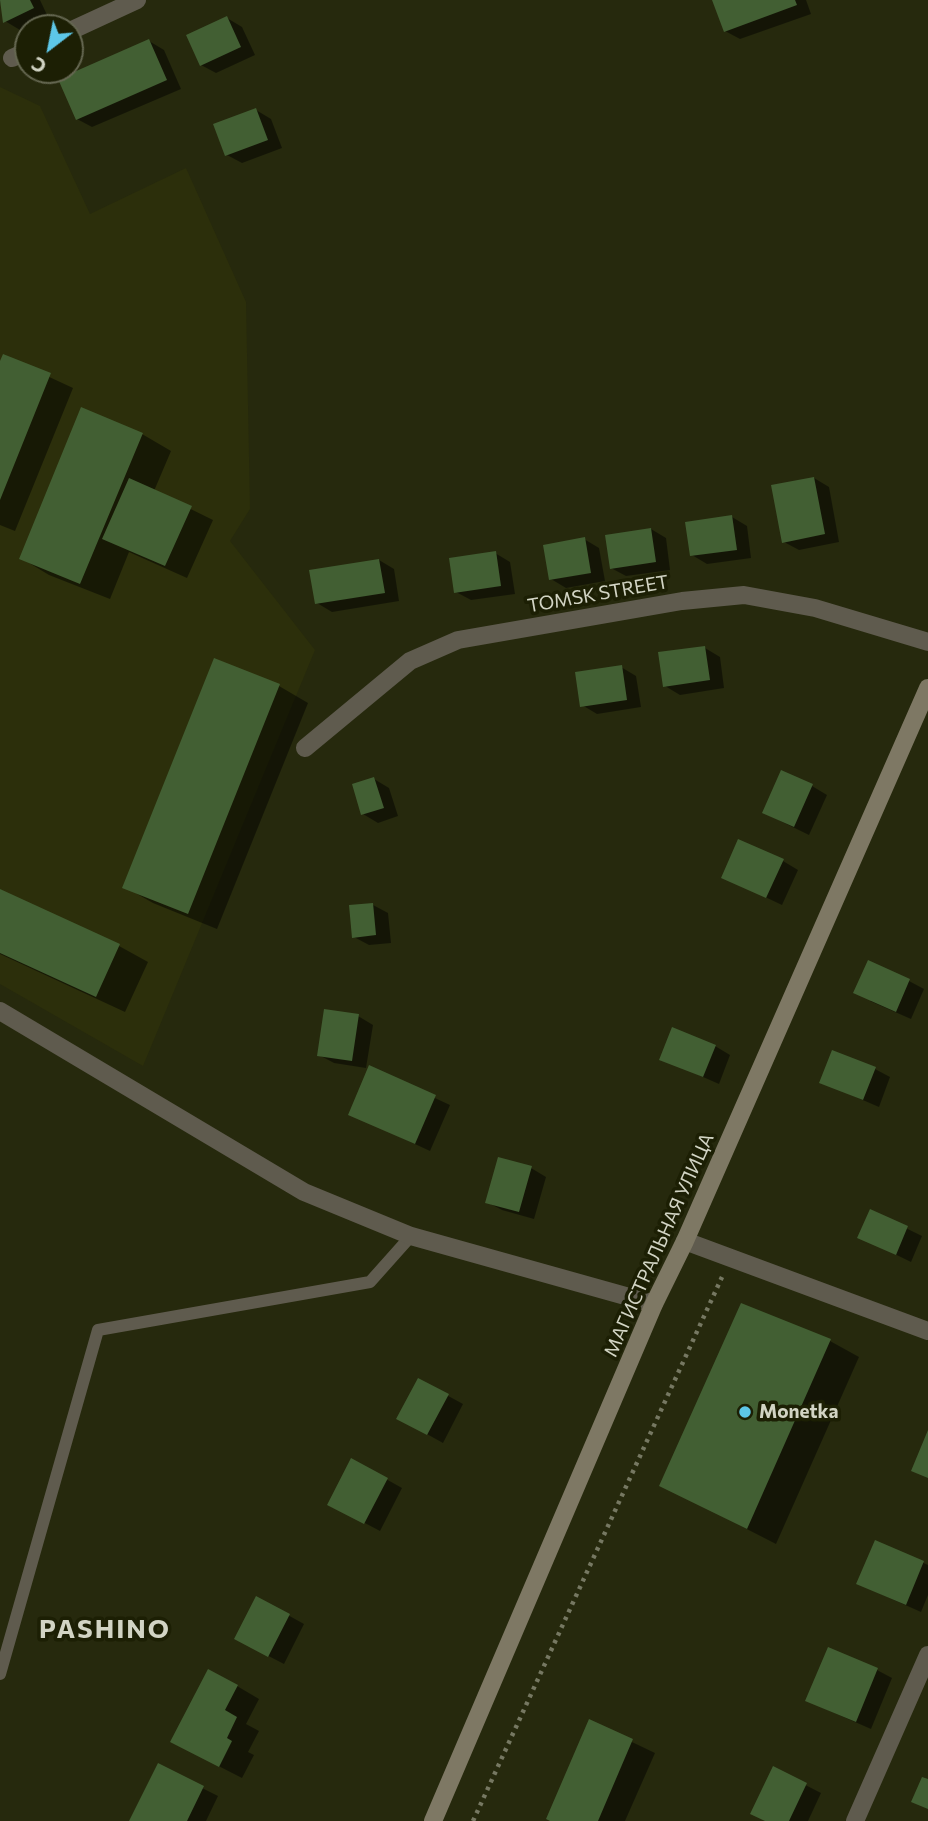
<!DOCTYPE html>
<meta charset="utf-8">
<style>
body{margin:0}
#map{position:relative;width:928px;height:1821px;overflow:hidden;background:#26290d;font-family:Commissioner,sans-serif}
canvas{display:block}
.north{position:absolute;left:14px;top:14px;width:70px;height:70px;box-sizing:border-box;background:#1c1f04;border:2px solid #656751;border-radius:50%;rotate:212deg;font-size:19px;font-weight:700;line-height:28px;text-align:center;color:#d2d4c4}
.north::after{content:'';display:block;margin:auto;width:24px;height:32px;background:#5dc7e8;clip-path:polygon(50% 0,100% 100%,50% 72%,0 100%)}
</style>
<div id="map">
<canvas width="928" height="1821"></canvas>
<div class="north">С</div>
</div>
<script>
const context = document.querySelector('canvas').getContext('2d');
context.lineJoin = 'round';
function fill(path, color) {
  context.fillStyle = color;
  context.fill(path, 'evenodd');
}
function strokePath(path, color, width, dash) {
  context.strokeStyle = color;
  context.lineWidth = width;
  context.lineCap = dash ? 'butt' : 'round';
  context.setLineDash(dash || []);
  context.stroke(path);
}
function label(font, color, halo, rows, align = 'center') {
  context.font = font + ' Commissioner,sans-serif';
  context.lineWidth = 7;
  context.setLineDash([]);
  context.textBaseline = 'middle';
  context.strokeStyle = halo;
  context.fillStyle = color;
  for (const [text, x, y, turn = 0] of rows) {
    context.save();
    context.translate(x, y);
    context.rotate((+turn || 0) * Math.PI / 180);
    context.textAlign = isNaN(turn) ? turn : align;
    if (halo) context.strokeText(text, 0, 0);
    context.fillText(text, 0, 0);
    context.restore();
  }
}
fill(new Path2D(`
 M0,87L40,106L90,214L186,168L246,302L250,509L230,541L315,650L143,1066L0,984Z`), '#2c2f0b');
fill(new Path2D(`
 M0,0H40L48,17L20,30L5,21Z
 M714,0H806L811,14L740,39L725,31Z
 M227,18L242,27L255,55L216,73L201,65Z
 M149,41L164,50L181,89L92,127L77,119Z
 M256,110L271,119L282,148L242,163L227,155Z
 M4,356L73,388L15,531L0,525V365Z
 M142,434L171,451L154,491L213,520L187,578L129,552L110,599L49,575L21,558Z
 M814,478L829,487L839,542L799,550L784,542Z
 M732,517L747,526L751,558L707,564L692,555Z
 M651,529L666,538L670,570L626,576L611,568Z
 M584,539L599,548L605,581L566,588L551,579Z
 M495,553L510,562L515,594L471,600L456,592Z
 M379,560L394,569L399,601L332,612L317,603Z
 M705,648L720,657L724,688L680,695L665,686Z
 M215,660L279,686L308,703L217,929L153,903L125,887Z
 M621,667L636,676L641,707L597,714L582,705Z
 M374,779L389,788L398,816L378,823L363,814Z
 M812,786L827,795L809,835L764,813Z
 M783,861L798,870L782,905L723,877Z
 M0,891L119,946L148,962L125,1012L0,954Z
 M373,905L388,913L391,943L369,945L354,937Z
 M909,981L924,989L911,1019L870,1001Z
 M358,1016L373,1025L366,1068L334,1063L319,1055Z
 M715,1046L730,1055L719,1084L662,1059Z
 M370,1068L450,1105L430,1151L350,1114Z
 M875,1069L890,1077L879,1107L821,1082Z
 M531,1168L546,1177L534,1219L502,1210L487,1202Z
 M871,1211L922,1236L911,1262L860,1237Z
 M742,1305L830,1341L859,1357L776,1544L661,1485Z
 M419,1380L463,1404L443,1443L398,1418Z
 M352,1460L402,1488L380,1531L344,1512Z
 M876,1542L928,1565V1595L921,1612L858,1584Z
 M257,1598L304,1624L284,1664L251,1647Z
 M877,1670L892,1678L871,1729L807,1701Z
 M237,1686L259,1699L246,1724L259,1731L248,1752L254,1755L242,1778L195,1754Z
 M590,1722L655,1753L625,1821H553Z
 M158,1766L218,1796L206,1821H134Z
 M774,1769L821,1793L808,1821H766Z`), '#0007');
fill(new Path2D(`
 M0,0H30L34,8L3,23Z
 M712,0H795L797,5L724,32Z
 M227,16L241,47L200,66L186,35Z
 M149,39L167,80L76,120L58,79Z
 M256,108L268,140L225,156L213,124Z
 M3,354L51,373L0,500V361Z
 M81,407L143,433L80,584L19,559Z
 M814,477L825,534L782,543L771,485Z
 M129,478L192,506L165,566L102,539Z
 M732,515L737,550L690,556L685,522Z
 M651,528L656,562L610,569L605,535Z
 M585,537L591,573L549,580L543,545Z
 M496,551L501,586L454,593L449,558Z
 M379,559L385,593L315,604L309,570Z
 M705,646L710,680L663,687L658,652Z
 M214,658L280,684L188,914L122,888Z
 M622,665L627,700L580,707L575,672Z
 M781,770L813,784L794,827L762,813Z
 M374,777L384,808L361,815L352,784Z
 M738,839L784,859L766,898L721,878Z
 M0,889L120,944L96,997L0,953Z
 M373,903L376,935L352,938L349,905Z
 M868,960L910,979L896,1012L853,993Z
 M324,1009L359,1014L352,1061L317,1056Z
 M672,1027L716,1045L703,1077L659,1060Z
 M832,1050L876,1067L863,1100L819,1083Z
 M369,1065L436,1095L415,1144L348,1115Z
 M498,1157L532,1166L519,1212L485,1203Z
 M870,1209L908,1226L896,1255L857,1238Z
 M741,1303L831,1339L747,1529L659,1486Z
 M418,1378L449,1394L427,1435L396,1419Z
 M928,1430V1478L911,1471Z
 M351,1458L388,1478L364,1524L327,1505Z
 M875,1540L924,1561L906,1605L856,1584Z
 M256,1596L290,1614L268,1657L234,1639Z
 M828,1647L878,1668L856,1722L805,1701Z
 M208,1669L238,1685L225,1710L237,1717L227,1738L232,1741L219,1767L170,1742Z
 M589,1719L633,1739L598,1821H550L546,1819Z
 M158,1763L204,1786L187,1821H129Z
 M773,1766L807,1783L789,1821H765L750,1814Z
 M922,1777L928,1779V1809L911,1802Z`), '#425f33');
strokePath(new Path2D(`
 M473,1821L722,1277`), '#767862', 4.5, [3.5, 5]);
strokePath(new Path2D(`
 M0,1674L98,1330L370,1282L411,1236`), '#5f5b4e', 12);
strokePath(new Path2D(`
 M70,31L137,0
 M12,58L28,51
 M305,748L410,661L458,640L682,601L744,595L815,608L928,642
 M0,1011L304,1192L411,1236L654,1304
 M855,1821L928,1655`), '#5f5b4e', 18);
strokePath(new Path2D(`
 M685,1241L928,1331`), '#5f5b4e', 18);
strokePath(new Path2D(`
 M433,1821L654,1304L685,1241L928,688`), '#7e7864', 18);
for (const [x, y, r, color] of [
 [745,1412,7,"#5dc7e8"]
]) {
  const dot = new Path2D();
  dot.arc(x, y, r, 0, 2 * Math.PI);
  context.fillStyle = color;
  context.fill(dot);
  strokePath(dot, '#1c1f04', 2.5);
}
label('19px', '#d2d4c4', '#1c1f04', [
 ["TOMSK STREET",598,594,-10],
 ["МАГИСТРАЛЬНАЯ УЛИЦА",659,1245,-66]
]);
label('bold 19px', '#d2d4c4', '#1c1f04', [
 ["Monetka",759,1412]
], 'left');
context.letterSpacing = '2px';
label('bold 26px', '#d2d4c4', '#1c1f04', [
 ["PASHINO",105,1629]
]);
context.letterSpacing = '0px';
</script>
